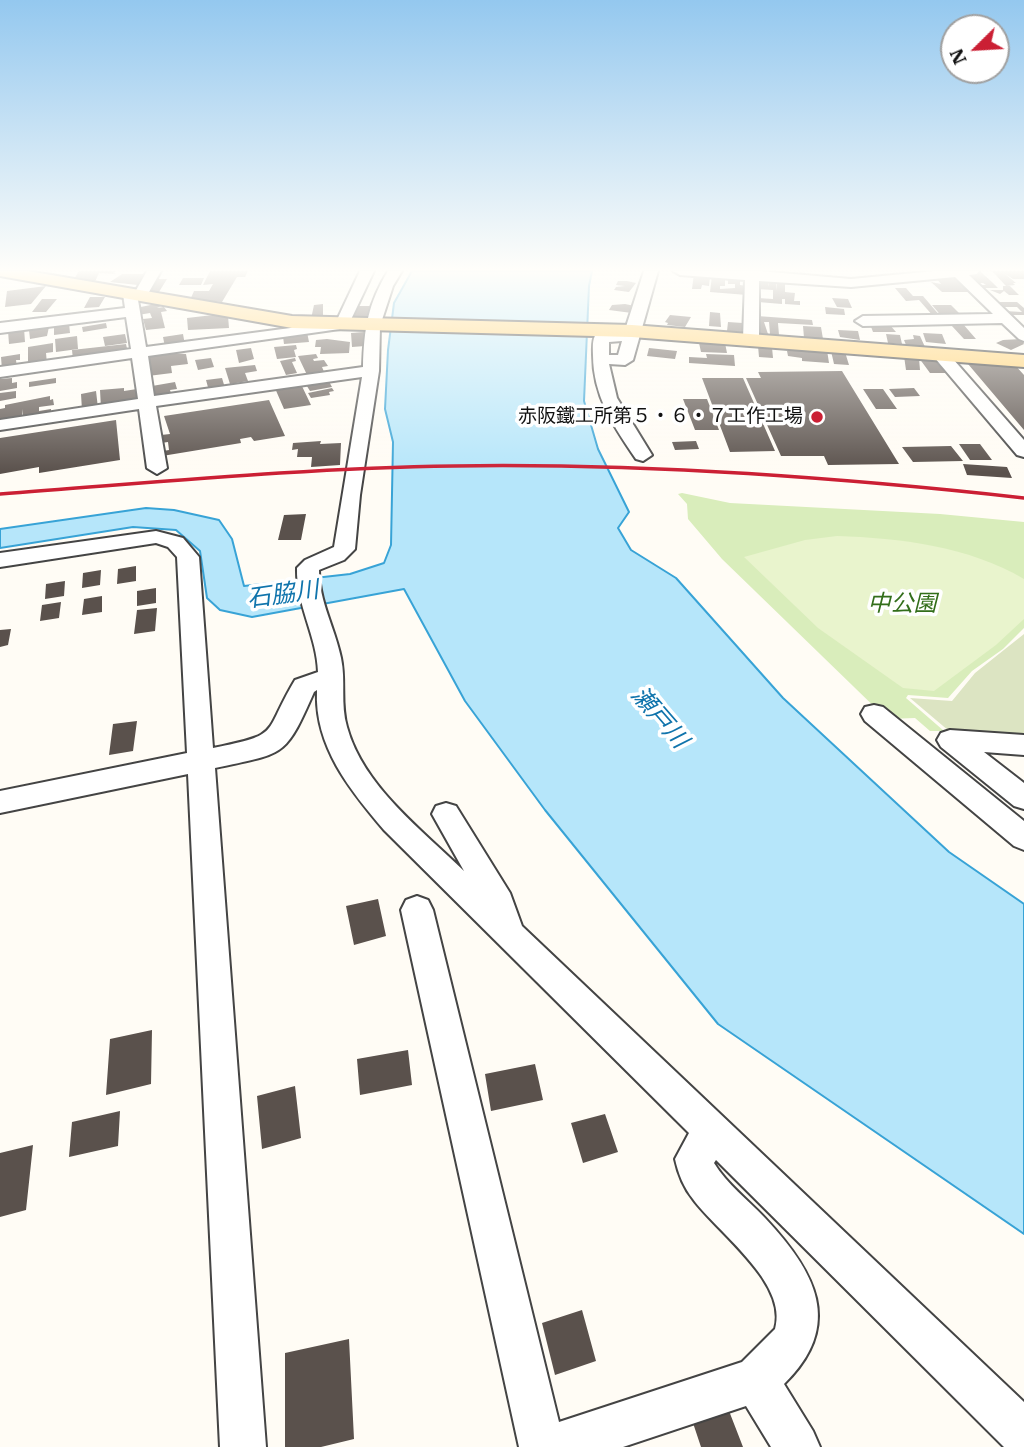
<!DOCTYPE html>
<meta charset="utf-8">
<style>
body{margin:0}
#map{position:relative;width:1024px;height:1447px;overflow:hidden;background:#fffcf5;font-family:"IBM Plex Serif",serif}
canvas{display:block}
.north{position:absolute;left:940px;top:14px;width:70px;height:70px;box-sizing:border-box;background:#fff;border:2px solid #a0a0a0;border-radius:50%;rotate:246deg;font-size:19px;font-weight:700;line-height:28px;text-align:center;color:#111}
.north::after{content:'';display:block;margin:auto;width:24px;height:32px;background:#cb1f34;clip-path:polygon(50% 0,100% 100%,50% 72%,0 100%)}
</style>
<div id="map">
<canvas width="1024" height="1447"></canvas>
<div class="north">N</div>
</div>
<script>
const context = document.querySelector('canvas').getContext('2d');
context.lineJoin = 'round';
function fill(path, color) {
  context.fillStyle = color;
  context.fill(path, 'evenodd');
}
function strokePath(path, color, width, dash) {
  context.strokeStyle = color;
  context.lineWidth = width;
  context.lineCap = dash ? 'butt' : 'round';
  context.setLineDash(dash || []);
  context.stroke(path);
}
function label(font, color, halo, rows, align = 'center') {
  context.font = font + ' "IBM Plex Serif","Noto Sans JP",serif';
  context.lineWidth = 7;
  context.setLineDash([]);
  context.textBaseline = 'middle';
  context.strokeStyle = halo;
  context.fillStyle = color;
  for (const [text, x, y, turn = 0] of rows) {
    context.save();
    context.translate(x, y);
    context.rotate((+turn || 0) * Math.PI / 180);
    context.textAlign = isNaN(turn) ? turn : align;
    if (halo) context.strokeText(text, 0, 0);
    context.fillText(text, 0, 0);
    context.restore();
  }
}
fill(new Path2D(`
 M682,493L730,503L940,514L1024,522V628L1003,649L972,671L948,698L908,695L906,698L944,731H930L915,718L887,719L722,559L688,519L687,504L678,494Z`), '#d9edbb');
fill(new Path2D(`
 M1024,634V735L949,731L910,698L952,701L975,673Z`), '#dce4c2');
fill(new Path2D(`
 M837,536C900,538 968,546 1024,579V619L996,645L934,691L903,688L818,628L744,557L805,540Z`), '#e9f4cd');
const water = new Path2D(`
 M412,271H592L589,286L584,401L598,449L629,512L618,528L631,550L676,578L783,698L949,852L1024,904V1234L718,1024L545,810L465,701L404,589L252,617L220,610L207,598L200,551L176,530L133,527L0,548V529L146,508L174,510L219,520L232,539L244,586L350,574L384,563L391,545L393,442L385,409L388,350L394,303Z`);
fill(water, '#b6e6fa');
strokePath(water, '#38a3d6', 2);
fill(new Path2D(`
 M79,271H117L113,273L118,274L99,273L94,284L75,282L78,279H74Z
 M210,271H248L245,277H237L222,302L190,300L194,291H209L213,284L203,285Z
 M992,271H1024V279H1013L1005,274L1016,283H1013L1015,285L1006,286Z
 M981,272L993,283L998,288H983L979,285H986L983,283H976L969,276Z
 M694,273L710,276L709,286L702,285L701,289H692Z
 M122,274H145L138,285L110,282Z
 M712,275L717,276V279L725,280V286H720V289L735,288V284H728V279L740,280V285L748,286L747,295L710,292Z
 M183,278H204L201,285H179Z
 M757,278L768,279V287L769,279H776L777,291V280H785V292L795,293L794,301H800V305L785,304V299H782V304L758,302V298L773,299V290L757,289Z
 M936,278H954L972,292H942L931,282L941,284Z
 M153,279H167L159,292H146Z
 M618,281H627L636,283L629,292L614,290L616,287L625,286L616,285Z
 M46,286L31,304L5,307L7,291Z
 M1003,286H1010L1019,295H1009L1004,291L1000,294L990,290H1003Z
 M895,288H906L913,296H923L941,317H934L919,300L906,301Z
 M90,297H105L99,307L84,308Z
 M832,298L848,299L852,308L837,307Z
 M42,299H57L46,312H32Z
 M996,302H1017L1024,308V315H1009L1005,311L1022,312L1017,307H1001Z
 M160,303L161,306L157,308L164,307L167,311L161,312L165,328L146,330L143,319L152,318L150,313L138,315L136,308Z
 M323,304V315L332,316L329,320L311,319L314,305Z
 M625,304L635,306L632,313L609,310L612,305Z
 M932,305H951L963,317L943,318Z
 M355,306H371L368,316H352Z
 M825,307L844,309L845,315L826,314Z
 M710,312L720,313L721,327L709,326Z
 M213,315L228,316L229,328L188,330L187,318Z
 M670,315L691,317L685,327L667,325L668,323L665,322Z
 M757,316L812,320L813,325L778,323L779,335L770,334L769,322H764L768,334L757,333Z
 M728,322L743,323L742,332L727,331Z
 M69,323L70,333L54,335V325Z
 M106,323L107,328L83,332L82,327Z
 M870,324H889L896,332H873Z
 M963,324L976,339H964L951,325Z
 M803,326L821,327L823,339L804,338Z
 M49,327L47,336L30,339L29,330Z
 M24,328L25,342L9,344L8,331Z
 M838,330L858,331L860,340L840,337Z
 M307,332L309,342L284,344L283,337Z
 M364,332L365,346L352,347L351,333Z
 M923,333L942,334L946,344L926,342Z
 M125,334L127,343L105,346L103,337Z
 M183,334L185,345L165,347L163,337Z
 M886,334L900,335L902,344L888,343Z
 M913,335L920,336L925,347L906,345L904,340L914,339Z
 M77,336L78,349L56,352L55,339Z
 M327,339L350,342L349,353L320,354L321,347H315L316,340Z
 M1021,339L1024,344L1011,350L996,343L1003,340Z
 M53,343V352L46,353L47,364L28,367V347Z
 M699,343H725L727,353L701,352Z
 M126,344L128,353L73,360L72,350Z
 M296,345L297,349L294,350L296,357L277,359L274,347Z
 M758,346L772,347L773,358L759,357Z
 M251,348L254,359L239,363L236,350Z
 M649,348L677,351L675,359L647,356Z
 M799,348L827,350L829,363L802,361V358L788,356L787,351H800Z
 M172,351V353L186,354L188,364L171,366L172,373L148,376L147,354Z
 M831,351L845,352L849,365L834,364Z
 M20,354V360H16L17,368L2,370L1,357Z
 M316,354L318,358L313,359L314,361L324,360L328,366L322,367L325,374L308,377L298,356Z
 M706,354L734,355L735,366L689,363V357L707,358Z
 M904,356L919,358L920,370H906Z
 M211,358L214,367L198,370L195,360Z
 M295,358L296,361L292,362L297,373L286,375L280,361Z
 M919,358H935L947,373H930Z
 M968,364H1014L1024,375V430Z
 M255,365L257,371L245,373L248,381L230,384L225,368Z
 M842,371L899,464L828,465L824,456H781L746,378H761L758,372Z
 M12,378V383L17,382V388L0,391V379Z
 M56,378V383L29,387V382Z
 M222,378L225,388L209,391L206,380Z
 M327,378L332,387L310,391L305,383Z
 M702,378H743L775,451L730,452Z
 M175,382L177,389L170,390L172,396L155,399L152,386Z
 M300,382L311,405L284,409L274,386Z
 M124,388V391L137,389L139,402L101,408L100,390Z
 M332,388L334,391L329,392L330,395L311,398L308,393Z
 M914,388L920,396L895,397L889,389Z
 M863,389H883L897,409H876Z
 M16,391V398L0,401V393Z
 M96,391L98,408L82,410L81,394Z
 M50,396V400L53,399L54,405L39,407V411L51,409V414L23,418L22,409V418L0,422V409L5,408V405Z
 M683,399H707L719,430H695Z
 M269,400L285,436L254,441L251,437L240,439L241,443L162,456L163,451L169,450L168,442L161,443V435L170,434L164,416Z
 M116,420L120,460L39,473V467L0,474V438Z
 M321,441L320,444L341,443L340,465L311,467L312,457H297L298,449L292,450L293,443Z
 M696,441L699,449L675,450L672,442Z
 M959,444H980L992,460H970Z
 M951,446L963,461L913,462L902,447Z
 M963,464L1007,467L1012,478L967,475Z
 M306,514L301,540H278L284,515Z
 M136,566V581L117,584L118,569Z
 M101,570L100,585L82,588L83,573Z
 M65,581L64,596L45,599L46,584Z
 M156,588V603L137,606V591Z
 M102,596V612L82,615L84,599Z
 M61,602L59,618L40,621L42,605Z
 M157,608L155,631L134,634L137,610Z
 M11,629L8,645L0,647V630Z
 M137,721L133,751L109,755L113,724Z
 M378,899L386,936L354,945L346,906Z
 M152,1030L151,1084L106,1095L110,1039Z
 M408,1050L412,1085L360,1095L357,1059Z
 M535,1064L543,1100L491,1111L485,1074Z
 M295,1086L301,1138L262,1149L257,1096Z
 M120,1111L118,1146L69,1157L72,1122Z
 M605,1114L618,1152L583,1163L571,1123Z
 M33,1145L26,1210L0,1217V1153Z
 M582,1310L596,1361L555,1375L542,1323Z
 M349,1339L354,1439L321,1447H285V1353Z
 M724,1398L743,1447H701L689,1411Z`), '#5a514c');
const minor = new Path2D(`
 M147,271H161L145,299L138,300L146,347L336,322L360,271H374L347,328L148,356L154,396L363,367C364,328 368,304 388,271H402L393,286L380,326L379,371L360,495L355,549L344,560L319,570C319,602 335,628 341,658C346,681 340,704 347,727C363,786 422,830 464,871L432,814L436,806L446,803L456,806L510,893L522,926L1024,1402V1447H1004L716,1160L714,1163C727,1184 748,1200 765,1218C815,1271 845,1325 784,1384L813,1431L820,1447H771L746,1406L623,1447H519L401,910L406,900L417,896L428,900L433,910L559,1422L742,1362L775,1329C789,1283 717,1232 693,1199C684,1188 678,1173 675,1159L689,1133L384,830C350,790 314,746 317,690L314,692C285,758 285,753 215,768L266,1447H220L188,774L0,813V791L187,753L177,557L168,547L156,543L0,567V553L156,531L183,538L199,557L213,748C283,734 262,735 295,680L318,672C317,636 296,605 297,568L305,560L334,547L362,377L156,406L167,468L157,474L147,468L139,409L0,430V420L138,399L132,358L0,377V367L131,349L126,317L0,333V323L125,308L123,294L130,290L135,292Z
 M644,271H658L633,360L625,365L609,364L617,398L652,455L643,461L636,459C614,427 593,396 593,355C593,347 592,340 596,334L623,336ZM622,341L618,355H609V342Z
 M673,271H759L851,279L935,271H979L977,274L969,275L1024,328V341L1019,339L1002,323L863,326L855,321L863,316L993,314L955,277L851,287L759,281V339L751,344L743,339L745,280L680,275Z
 M940,349L946,351L1024,440V457L1017,455L934,357L932,354Z
 M874,705L883,707L1024,821V850L1014,846L865,721L861,714L865,707Z
 M950,730L1024,735V755L984,752L1024,783V809L1014,806L941,747L937,740L941,733Z`);
const major = new Path2D(`
 M0,271H28L292,316L632,325L1024,355V367L632,337L292,328L0,276Z`);
strokePath(minor, '#444', 4);
strokePath(major, '#222', 4);
fill(minor, '#fff');
fill(major, '#ffcd65');
strokePath(new Path2D(`
 M0,494C151,483 302,468 454,466C645,463 835,477 1024,498`), '#cb1f34', 3.5);
const sky = context.createLinearGradient(0, 0, 0, 473);
sky.addColorStop(0, '#94c8ef');
sky.addColorStop(0.57, '#fffefa');
sky.addColorStop(1, '#fffefa00');
context.fillStyle = sky;
context.fillRect(0, 0, 1024, 473);
for (const [x, y, r, color] of [
 [817,417,7,"#cb1f34"]
]) {
  const dot = new Path2D();
  dot.arc(x, y, r, 0, 2 * Math.PI);
  context.fillStyle = color;
  context.fill(dot);
  strokePath(dot, '#fff', 2.5);
}
label('19px', '#111', '#fff', [
 ["赤阪鐵工所第５・６・７工作工場",803,417]
], 'right');
label('italic 23px', '#336e1b', '#fff', [
 ["中公園",902,604]
]);
label('italic 24px', '#1074ac', '#fff', [
 ["石脇川",283,595,-8],
 ["瀬戸川",659,718,49]
]);
</script>
